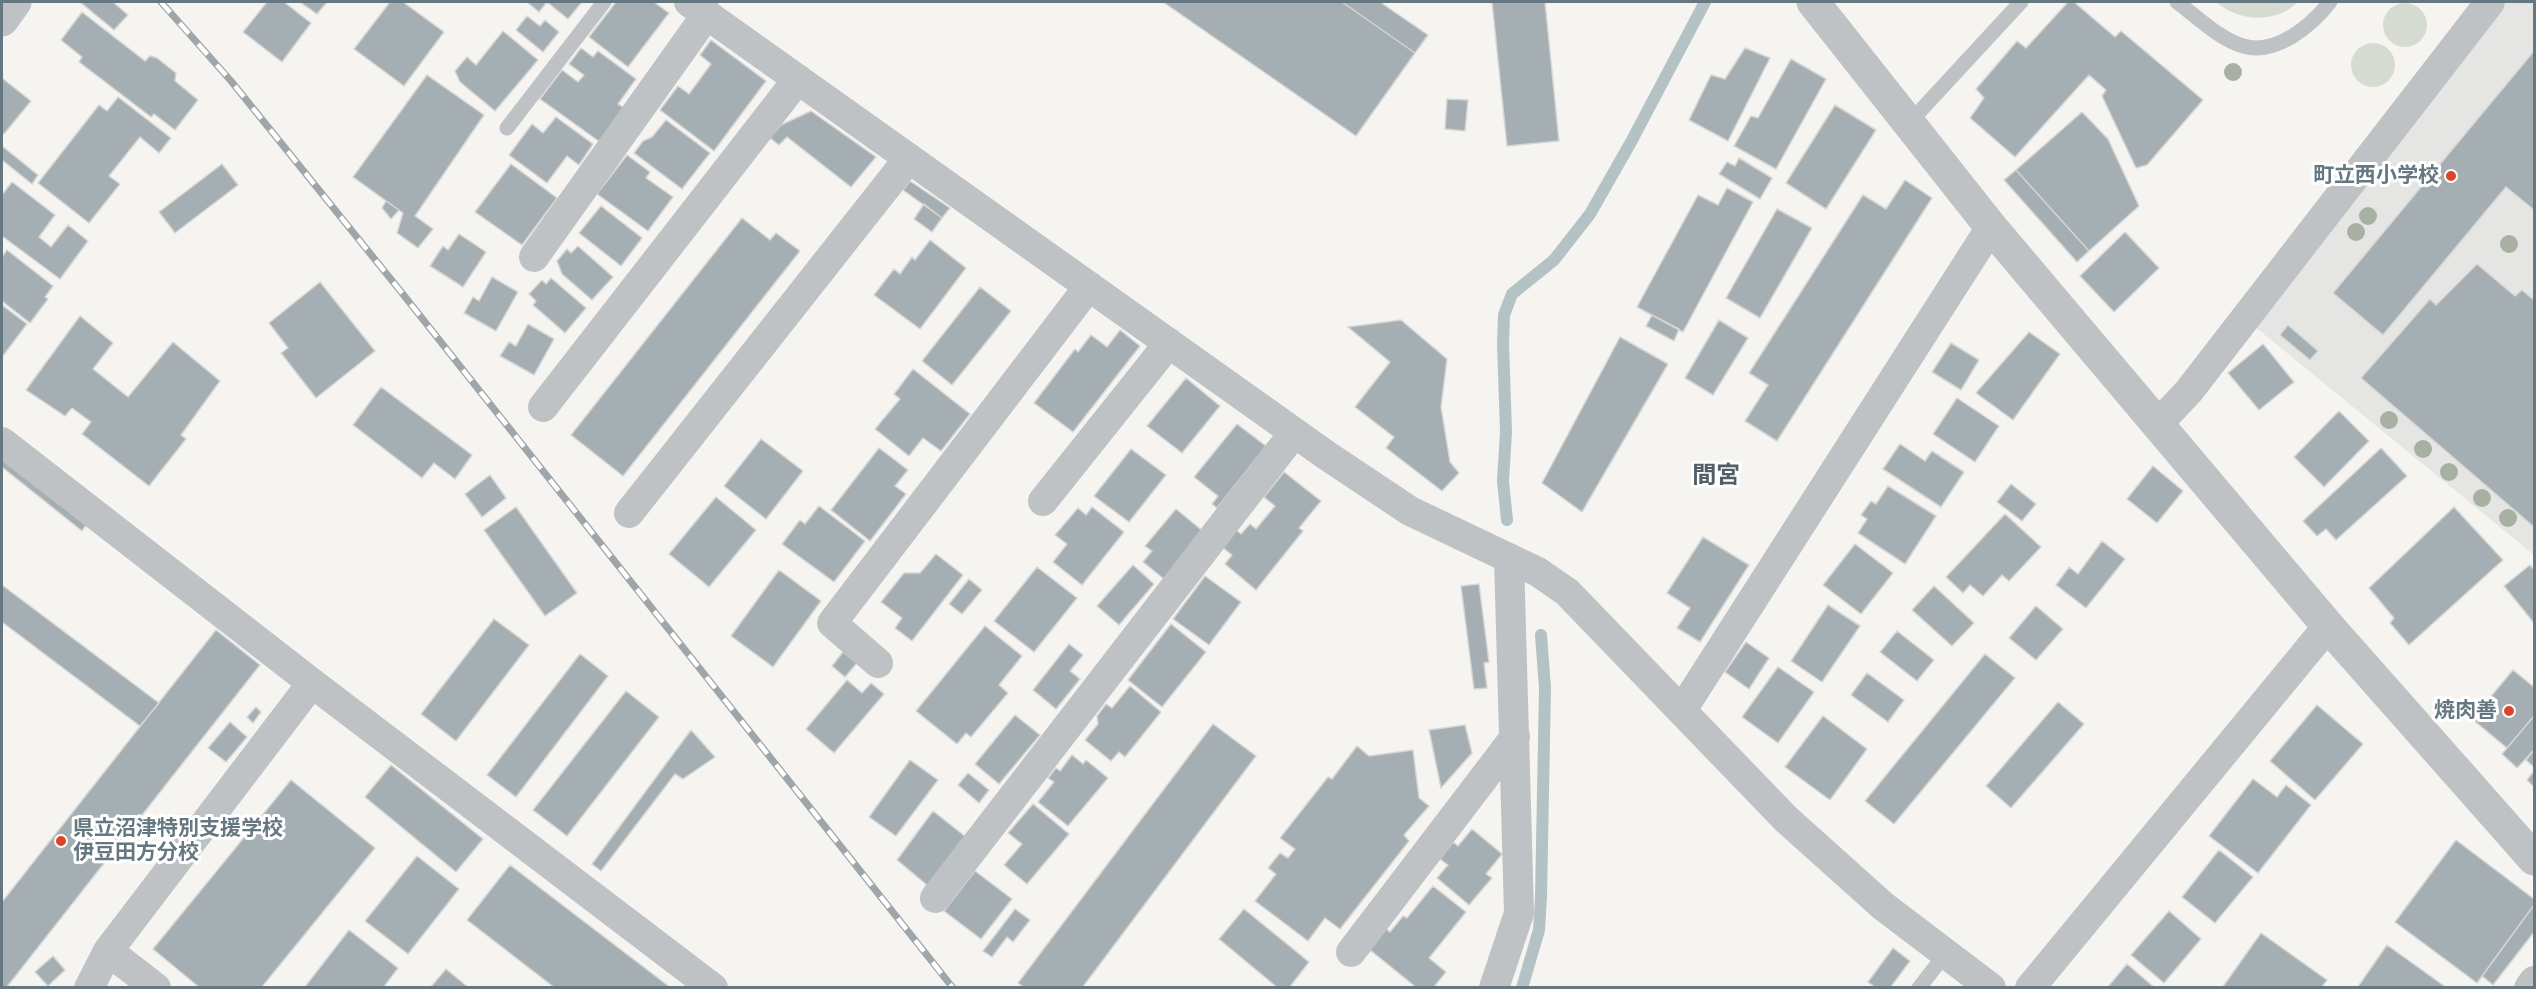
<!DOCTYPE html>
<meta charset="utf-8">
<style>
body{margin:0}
#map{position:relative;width:2536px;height:989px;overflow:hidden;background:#f5f4f1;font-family:"Archivo Narrow",sans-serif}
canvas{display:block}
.frame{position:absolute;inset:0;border:3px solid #657781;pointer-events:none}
</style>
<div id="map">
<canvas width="2536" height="989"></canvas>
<div class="frame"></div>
</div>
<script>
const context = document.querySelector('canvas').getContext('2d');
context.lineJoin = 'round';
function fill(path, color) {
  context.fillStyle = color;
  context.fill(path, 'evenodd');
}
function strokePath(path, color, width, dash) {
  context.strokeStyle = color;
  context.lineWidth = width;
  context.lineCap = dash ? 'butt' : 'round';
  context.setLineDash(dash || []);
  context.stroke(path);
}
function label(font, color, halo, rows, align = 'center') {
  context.font = font + ' "Archivo Narrow","Noto Sans JP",sans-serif';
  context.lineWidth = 6;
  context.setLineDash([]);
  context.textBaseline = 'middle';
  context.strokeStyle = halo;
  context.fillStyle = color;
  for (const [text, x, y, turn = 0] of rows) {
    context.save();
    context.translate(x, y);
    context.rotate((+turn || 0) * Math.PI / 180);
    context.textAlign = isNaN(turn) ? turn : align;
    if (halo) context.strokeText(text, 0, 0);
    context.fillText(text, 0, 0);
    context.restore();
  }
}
fill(new Path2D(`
 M2502,2H2534V555L2254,326Z`), '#e5e6e4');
fill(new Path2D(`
 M2216,2H2298C2275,24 2240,22 2216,2Z
 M2383 25a22 22 0 1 1 44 0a22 22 0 1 1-44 0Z
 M2351 65a22 22 0 1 1 44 0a22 22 0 1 1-44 0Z`), '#d6dbd2');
strokePath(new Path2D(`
 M1507,520L1503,481L1506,432L1503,344L1504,315L1512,294L1554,260L1590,214L1631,142L1705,2
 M1522,988L1539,930L1541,897L1545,688L1541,635`), '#b4c2c5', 12);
const building = new Path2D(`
 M80,2H113L128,15L114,30Z
 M267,2H284L311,23L282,62L243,32Z
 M300,2H327L317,14Z
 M390,2H403L444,32L404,86L354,49Z
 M527,2H582L568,19L547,2L539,12Z
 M616,2H654L669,13L628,67L589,37Z
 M1163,2H1342L1415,53L1356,136Z
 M1342,2H1380L1428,35L1415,53Z
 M1492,2H1545L1559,141L1507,146Z
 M2068,2H2074L2115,37L2121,31L2203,100L2147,165L2136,168L2102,96L2106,90L2089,75L2015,157L1970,118L1984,98L1976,89L2017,41L2026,48Z
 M82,12L145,61L150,56L157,58L176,73L175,81L198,100L175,130L154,114L151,117L79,62L82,57L61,40Z
 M527,16L540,26L545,20L559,32L543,52L516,30Z
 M503,31L538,60L495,111L460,82L455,71L467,57L476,65Z
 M711,40L766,81L714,151L660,110L678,86L689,94L711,64L700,55Z
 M581,48L593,57L598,51L636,79L618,104L624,108L600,142L540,99L562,70L578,82L584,75L569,64Z
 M1745,48L1770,58L1728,141L1689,120L1711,75L1725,79Z
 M2534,51V210L2506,187L2383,335L2333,293Z
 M1791,59L1826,79L1776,169L1734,146L1751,116L1758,118Z
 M427,75L484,115L415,216L433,229L418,248L397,233L403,213L353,177Z
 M2,78L31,101L4,134L2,132Z
 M118,97L171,138L159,153L140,137L109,176L120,184L89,223L38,183L99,105L107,111Z
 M1447,99L1468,100L1465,131L1445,129Z
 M1835,105L1876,130L1826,209L1786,183Z
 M811,111L876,157L851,187L787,137L779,145L770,138L781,125Z
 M2082,112L2108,139L2139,206L2089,251L2016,170Z
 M556,117L593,144L579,165L567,156L547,183L509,155L532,124L543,133Z
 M666,120L710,153L682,189L634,153L643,141L652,137Z
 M2,146L38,175L32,184L2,160Z
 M627,155L650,172L646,178L673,197L648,231L597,194Z
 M1739,158L1772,178L1760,199L1719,174L1727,162L1735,166Z
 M222,164L238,185L175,233L159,212Z
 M511,164L557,198L522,245L475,212Z
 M2016,170L2089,251L2077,262L2004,180Z
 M1905,180L1932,198L1777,441L1745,421L1768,385L1749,373L1863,195L1886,209Z
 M910,181L950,208L942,218L903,190Z
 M12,182L55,215L39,237L51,247L68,225L88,241L60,279L2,236V195Z
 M1727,188L1753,202L1683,332L1637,307L1698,195L1718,205Z
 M386,201L399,210L391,219L382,208Z
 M924,204L942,218L932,232L914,219Z
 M601,206L642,238L621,266L579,233Z
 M1777,209L1812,228L1760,318L1726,298Z
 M742,218L770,240L776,233L800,251L623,476L571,435Z
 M2125,232L2159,268L2114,312L2080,276Z
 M459,234L486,252L463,287L430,266L443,246L448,250Z
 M930,240L966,268L920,329L874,295L894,269L900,274L912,257L915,260Z
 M578,246L613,277L592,300L562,274L557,261L567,249L571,253Z
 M7,250L53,286L45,297L48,299L30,323L2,301V257Z
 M2477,264L2515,296L2522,290L2534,300V527L2361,378L2430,299L2436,305Z
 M492,277L518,292L496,331L464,313L473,297L479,301Z
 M551,278L586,308L565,333L533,305L536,301L529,294L542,280L546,284Z
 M320,282L375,351L316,398L281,353L288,348L269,323Z
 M980,287L1011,311L952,385L922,361Z
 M2,305L27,324L2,357Z
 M1652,315L1679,329L1674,341L1646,326Z
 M80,316L113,343L93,369L128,397L173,342L220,381L181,435L186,439L149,486L82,434L91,422L72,408L65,416L26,390Z
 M1401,320L1447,359L1441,407L1450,462L1459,473L1442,491L1386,448L1394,437L1355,407L1390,362L1348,327Z
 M1719,320L1748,338L1713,395L1685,378Z
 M528,324L554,339L534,375L500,356L509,342L516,346Z
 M2288,325L2318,351L2310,360L2280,335Z
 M1120,330L1140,346L1073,432L1034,403L1075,349L1078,352L1091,335L1107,347Z
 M2029,332L2060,354L2013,420L1976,393Z
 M1620,337L1668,364L1582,512L1542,483Z
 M1951,343L1979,360L1961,390L1932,372Z
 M2263,344L2294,382L2259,410L2228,373Z
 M913,369L970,414L941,451L923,438L909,456L875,429L900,399L894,394Z
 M1186,378L1220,406L1182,453L1147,426Z
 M381,387L472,455L455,479L434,463L422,478L353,425Z
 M1957,398L1999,426L1975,462L1933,434Z
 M2339,411L2369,441L2324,487L2294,457Z
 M1237,424L1266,446L1217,508L1212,504L1218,496L1194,477Z
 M761,439L803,471L766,519L724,486Z
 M1900,444L1925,461L1932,451L1964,472L1941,507L1883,469Z
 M879,448L908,470L895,486L906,494L870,541L831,510Z
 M2381,448L2407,476L2336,540L2326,529L2317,536L2303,521Z
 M1131,449L1166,475L1129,522L1094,496Z
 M2,454L88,522L82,531L2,467Z
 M2153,466L2183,491L2157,523L2127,499Z
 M1284,472L1321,501L1299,528L1303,531L1256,590L1225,564L1232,555L1221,546L1235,529L1241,534L1250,524L1256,529L1275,506L1264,497Z
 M490,475L506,498L482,517L465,494Z
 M2011,484L2036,504L2022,521L1997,502Z
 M1888,486L1936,516L1905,564L1858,533L1867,519L1861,515L1871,501L1876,504Z
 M716,497L756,530L709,587L669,554Z
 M819,506L865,541L834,582L782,544L800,520L805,524Z
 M516,507L577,593L545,616L484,530Z
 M1092,507L1124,532L1082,585L1053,562L1067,544L1055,535L1078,508L1086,515Z
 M2454,507L2503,560L2409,645L2390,623L2394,618L2369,588Z
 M1176,509L1204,532L1164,579L1143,562L1152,551L1145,546Z
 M2005,514L2041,547L2009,581L2002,575L1983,596L1970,585L1963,593L1946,577Z
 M1703,537L1749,565L1700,642L1677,628L1690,608L1667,593Z
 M2102,541L2125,559L2086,608L2056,585L2069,567L2078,574Z
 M1855,544L1893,573L1861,614L1823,585Z
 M936,554L963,575L912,641L895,628L902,618L881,602L904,573H920Z
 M1133,565L1154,584L1119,625L1097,606Z
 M2530,565L2534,570V623L2504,586Z
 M1037,567L1077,598L1034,652L994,621Z
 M779,570L821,601L773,667L731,636Z
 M1205,576L1241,602L1209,645L1173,619Z
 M969,579L982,590L962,614L949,604Z
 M1479,584L1489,662L1484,663L1487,688L1474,689L1461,586Z
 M2,585L159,703L140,726L2,622Z
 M1934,586L1974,623L1952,646L1912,610Z
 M1828,605L1860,626L1822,682L1791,661Z
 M2036,606L2063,629L2036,660L2009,638Z
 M494,619L529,645L456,741L421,714Z
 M1171,624L1206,652L1162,707L1128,680Z
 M985,626L1022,656L999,685L1008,693L971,737L966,733L957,744L916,711Z
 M216,630L260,665L6,988H2V902Z
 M1897,631L1934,660L1917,681L1880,652Z
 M1746,642L1769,658L1749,689L1725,672Z
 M1069,644L1083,655L1070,671L1080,679L1056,709L1033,690Z
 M843,652L857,663L845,677L832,666Z
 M580,654L608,676L516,797L487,775Z
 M1985,654L2015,678L1894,824L1865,801Z
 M1778,667L1814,692L1778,743L1742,717Z
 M2513,670L2534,687V716L2507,748L2472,719Z
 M1867,673L1904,700L1888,722L1851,695Z
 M847,680L862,693L871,683L884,694L834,753L806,729Z
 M1130,686L1161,712L1125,757L1119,752L1111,761L1085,740L1098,724L1097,716L1106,704L1112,708Z
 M626,691L659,717L567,836L533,810Z
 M2058,702L2084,724L2011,808L1986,786Z
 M2317,705L2363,744L2315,800L2270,761Z
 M256,707L261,712L253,723L247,717Z
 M1015,715L1040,735L999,784L975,764Z
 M1823,716L1867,749L1830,800L1785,767Z
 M2534,716V750L2517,768L2502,754Z
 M230,722L247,737L226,762L208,748Z
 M1213,724L1256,756L1082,988H1025L1018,983Z
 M1465,725L1472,753L1441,788L1429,730Z
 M691,730L715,757L683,779L675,774L601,871L592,864Z
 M1357,746L1369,756L1413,750L1419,798L1429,806L1404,835L1409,841L1340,929L1325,918L1308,941L1255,901L1276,874L1268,868L1280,853L1288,858L1295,849L1280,838L1328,777L1332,779Z
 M2534,750V767L2526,760Z
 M1072,755L1083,764L1086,760L1108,778L1068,826L1038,802L1054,782L1048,778L1056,768L1060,771Z
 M910,760L938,780L896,836L869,817Z
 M391,765L483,839L456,872L365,797Z
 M2534,771V787L2527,780Z
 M968,773L989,790L979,803L958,785Z
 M2253,779L2277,797L2286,785L2311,805L2258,873L2209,836Z
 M291,780L375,848L261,988H200L153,949Z
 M1033,804L1069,834L1027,884L1004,865L1022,844L1008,833Z
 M933,811L971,841L933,890L897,860Z
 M1472,829L1502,854L1486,874L1492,878L1469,905L1437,878L1448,865L1440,859L1453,842L1458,846Z
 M2456,840L2534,899V905L2477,983L2395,922Z
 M2219,850L2253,877L2215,923L2182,897Z
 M417,856L459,889L408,954L365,921Z
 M510,865L671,988H555L467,920Z
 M975,871L1012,899L981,939L944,911Z
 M1433,886L1466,912L1429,958L1446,972L1433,988H1417L1370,950L1386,929L1390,932L1403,916L1407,918Z
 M2534,905V932L2493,985L2482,976Z
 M1015,909L1030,920L1013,942L1007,937L992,957L983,951Z
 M1244,909L1309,962L1289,988H1278L1219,939Z
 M2169,911L2201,939L2164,983L2131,955Z
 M349,930L398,968L383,988H304Z
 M2261,933L2327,980L2321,988H2222Z
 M2387,945L2447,988H2357Z
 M1893,948L1910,961L1890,988H1876L1868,982Z
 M53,956L65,970L48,986L35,972Z
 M2127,964L2155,988H2107Z
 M446,969L469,988H430Z`);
fill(building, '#a5aeb2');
strokePath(building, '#d6d6d4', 1.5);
strokePath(new Path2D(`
 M2177,2C2196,16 2219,39 2243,46C2276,56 2312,25 2330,2
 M1909,123L2021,2
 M507,128L604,2
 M1919,988L1946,953`), '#bec2c5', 15);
strokePath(new Path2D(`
 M689,2L1326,455L1410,511L1538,572L1567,592L1786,819L1883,906L1991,988
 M534,257L707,14
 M543,407L798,79
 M2158,424L2189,391L2490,2
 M2,442L312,683L713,988
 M1043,501L1169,343
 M629,513L909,158
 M878,663L832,623L1089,286
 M1682,710L1991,227
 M935,898L1294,433
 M108,951L156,988
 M1351,952L1515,737
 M89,988L108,951L312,683
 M1494,988L1519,913L1509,558
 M2030,988L2328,626
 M2529,988L2534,981`), '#bec2c5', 30);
strokePath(new Path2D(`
 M1813,2L1991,227L2328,626L2534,859
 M2,20L15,2`), '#bec2c5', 33);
const rail = new Path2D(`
 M161,2L231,81L402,293L953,988`);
strokePath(rail, '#9fa6aa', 7);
strokePath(rail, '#fff', 4.5, [14]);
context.fillStyle = '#a8b0a3';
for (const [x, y] of [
 [2233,72],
 [2368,216],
 [2356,232],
 [2509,244],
 [2389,420],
 [2423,449],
 [2449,472],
 [2482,498],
 [2508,518]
]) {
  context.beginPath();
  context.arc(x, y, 9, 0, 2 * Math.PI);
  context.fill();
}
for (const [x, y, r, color] of [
 [2451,176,6,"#dc452a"],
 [2509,711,6,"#dc452a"],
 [61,841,6,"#dc452a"]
]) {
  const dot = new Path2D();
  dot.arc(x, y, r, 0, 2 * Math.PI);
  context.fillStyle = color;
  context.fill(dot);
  strokePath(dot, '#fff', 2);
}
label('bold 21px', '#657781', '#fff', [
 ["町立西小学校",2439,176],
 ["焼肉善",2497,711],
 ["県立沼津特別支援学校",73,829,"left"],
 ["伊豆田方分校",73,853,"left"]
], 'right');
label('bold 24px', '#525f66', '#fff', [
 ["間宮",1716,477]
]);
</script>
